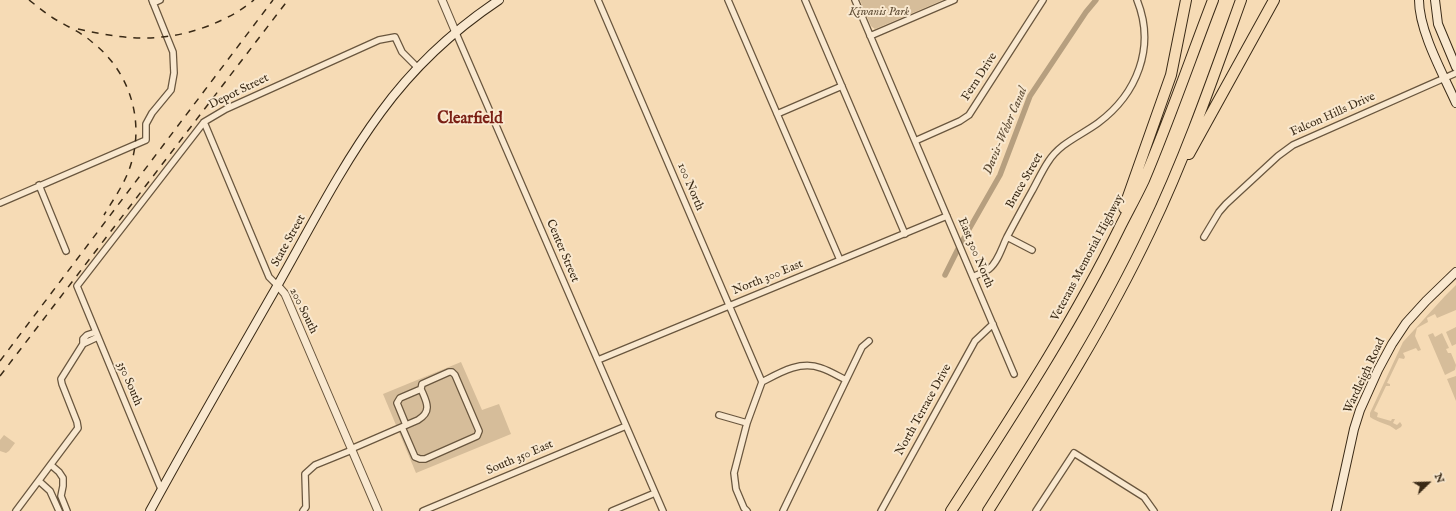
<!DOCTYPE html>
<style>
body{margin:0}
#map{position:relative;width:1456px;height:511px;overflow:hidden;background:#f6dbb5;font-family:"IM FELL English",serif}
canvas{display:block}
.north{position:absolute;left:1408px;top:463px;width:40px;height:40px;-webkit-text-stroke:3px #f9e8cf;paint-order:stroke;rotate:67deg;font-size:11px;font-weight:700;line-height:16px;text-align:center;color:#3a2a16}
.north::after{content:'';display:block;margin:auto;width:14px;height:18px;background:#3a2a16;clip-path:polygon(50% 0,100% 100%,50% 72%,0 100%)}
</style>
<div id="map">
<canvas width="1456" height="511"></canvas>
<div class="north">N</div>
</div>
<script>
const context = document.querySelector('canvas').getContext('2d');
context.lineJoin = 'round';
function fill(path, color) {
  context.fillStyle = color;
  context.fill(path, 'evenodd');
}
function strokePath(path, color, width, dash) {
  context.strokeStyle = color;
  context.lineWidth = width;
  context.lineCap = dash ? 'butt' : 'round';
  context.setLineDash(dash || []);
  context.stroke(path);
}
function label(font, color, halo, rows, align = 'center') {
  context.font = font + ' "IM FELL English",serif';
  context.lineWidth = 4;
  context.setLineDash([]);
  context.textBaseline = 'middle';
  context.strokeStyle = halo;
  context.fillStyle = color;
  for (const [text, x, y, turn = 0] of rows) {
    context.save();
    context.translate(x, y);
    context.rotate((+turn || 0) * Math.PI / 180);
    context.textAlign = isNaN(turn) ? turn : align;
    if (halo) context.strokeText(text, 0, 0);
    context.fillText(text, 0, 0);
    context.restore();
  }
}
fill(new Path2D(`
 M860,0H943L875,29L871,26Z
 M1456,285V310L1437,318L1435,314L1427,318L1428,322L1417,328L1415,336L1421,350L1418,351L1416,348L1403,353L1405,357L1404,359L1399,358L1387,383L1390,384V386H1386L1374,411L1378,413L1377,417L1391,421L1392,419H1395L1393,423L1397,425L1400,422L1402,425L1401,427L1396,430C1388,423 1378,423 1370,417V413L1403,342L1445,296Z
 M1456,327V344L1452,346L1446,332Z
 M1433,333L1435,337L1442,333L1449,348L1446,349L1448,353H1451L1456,365L1455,370L1445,375L1428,335Z
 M461,362L482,410L499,404L511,434L416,473L383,394Z
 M1456,376V401L1447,379Z
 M4,435L15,443L9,451L6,453L0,451V440Z`), '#d6bd9a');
strokePath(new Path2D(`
 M945,275L960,245L1000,175L1030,96L1086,12L1096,0`), '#b69f7f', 5.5);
const minor = new Path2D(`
 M598,0L762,382
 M728,0L840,260
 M805,0L905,234
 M855,0L1014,374
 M153,3L160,0
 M456,33L663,511
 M870,36L954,0
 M777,114L842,86
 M204,122L269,277L278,286
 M915,141L960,121L969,115L1043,0
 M39,185L66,251
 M0,203L146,140V124L152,113L171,90L174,73L173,52L152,0
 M1007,237L1032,250
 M1204,237L1219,212L1226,204L1278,156L1293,145L1456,73
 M973,277C978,274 985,272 989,269C998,262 1002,247 1007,237C1015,222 1023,207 1032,191C1037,182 1042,171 1048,162C1060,143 1080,136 1098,123C1137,94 1156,47 1137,0
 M83,344L98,337
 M598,360L947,216
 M719,415L747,423
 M402,427L415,457L420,459H425L477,436L479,431L455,375L452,372H449L422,384L421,389
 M351,449L418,420C433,411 426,401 421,389L400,398L397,403L406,425
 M51,465L59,472L63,478V486L61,496L67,511
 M39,481L50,491L59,511
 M161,489L77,286L204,122L226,109L379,40L395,37L402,52L418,68
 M16,511L78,428L77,422L62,384L61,379L83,344V339L87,335L96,332
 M303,511L306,507L305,474L315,465L352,450
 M423,511L626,426
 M612,511L655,493
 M747,511L744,508L736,489L734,473L747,423L762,382C779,373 800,360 821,368C830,371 838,376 846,380
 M783,511L862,347L869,341
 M881,511L975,341L993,324
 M1036,511L1074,453L1144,497L1154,511`);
const tertiary = new Path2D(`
 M442,0L456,33
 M278,286L285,294L378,511`);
const secondary = new Path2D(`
 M1419,0C1419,31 1443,74 1456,103
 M1435,0L1438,24L1456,67
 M150,511C189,439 231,367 272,295C307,234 339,169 381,112C413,68 454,30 499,0
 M1336,511L1354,429L1360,410L1378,370L1392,344L1406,323L1426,301L1456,272`);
const motorway = new Path2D(`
 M1189,154L1274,0
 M1124,208L1171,75L1186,0
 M951,511C1010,419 1071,327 1119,229C1127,213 1136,197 1144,180C1169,121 1190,60 1213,0
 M988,511C1045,420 1104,328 1150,231C1186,156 1213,78 1241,0`);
strokePath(minor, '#69563e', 8);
strokePath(tertiary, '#69563e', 9);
strokePath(secondary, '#3a2a16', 10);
strokePath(motorway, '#3a2a16', 12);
strokePath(minor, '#f9e8cf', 5.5);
strokePath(tertiary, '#f9e8cf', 7);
strokePath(secondary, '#f9e8cf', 8);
strokePath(motorway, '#f6dbb5', 10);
strokePath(new Path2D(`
 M29,0C37,6 45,13 53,18C66,26 81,32 92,42C131,72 146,124 129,170C123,186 113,200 104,215
 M78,29C133,42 177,43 228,17C237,13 246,6 254,0
 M0,361L273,0
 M0,376L288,0`), '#3a2a16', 1.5, [7, 7]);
label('italic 12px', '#614f37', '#f9e8cf', [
 ["Kiwanis Park",879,13]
]);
label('12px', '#3a2a16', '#f9e8cf', [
 ["Fern Drive",980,77,-57],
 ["Depot Street",239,92,-26],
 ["Falcon Hills Drive",1333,115,-24],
 ["Bruce Street",1025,181,-60],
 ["100 North",690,187,67],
 ["State Street",289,241,-61],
 ["Center Street",562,251,67],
 ["East 300 North",975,253,67],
 ["Veterans Memorial Highway",1088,258,-62],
 ["North 300 East",768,278,-22],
 ["200 South",303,311,64],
 ["Wardleigh Road",1365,376,-65],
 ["350 South",129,384,67],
 ["North Terrace Drive",924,410,-61],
 ["South 350 East",520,458,-23]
]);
label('italic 13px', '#5f4d36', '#f9e8cf', [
 ["Davis-Weber Canal",1006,131,-67]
]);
label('bold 16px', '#7a1f14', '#f9e8cf', [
 ["Clearfield",470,120]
]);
</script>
